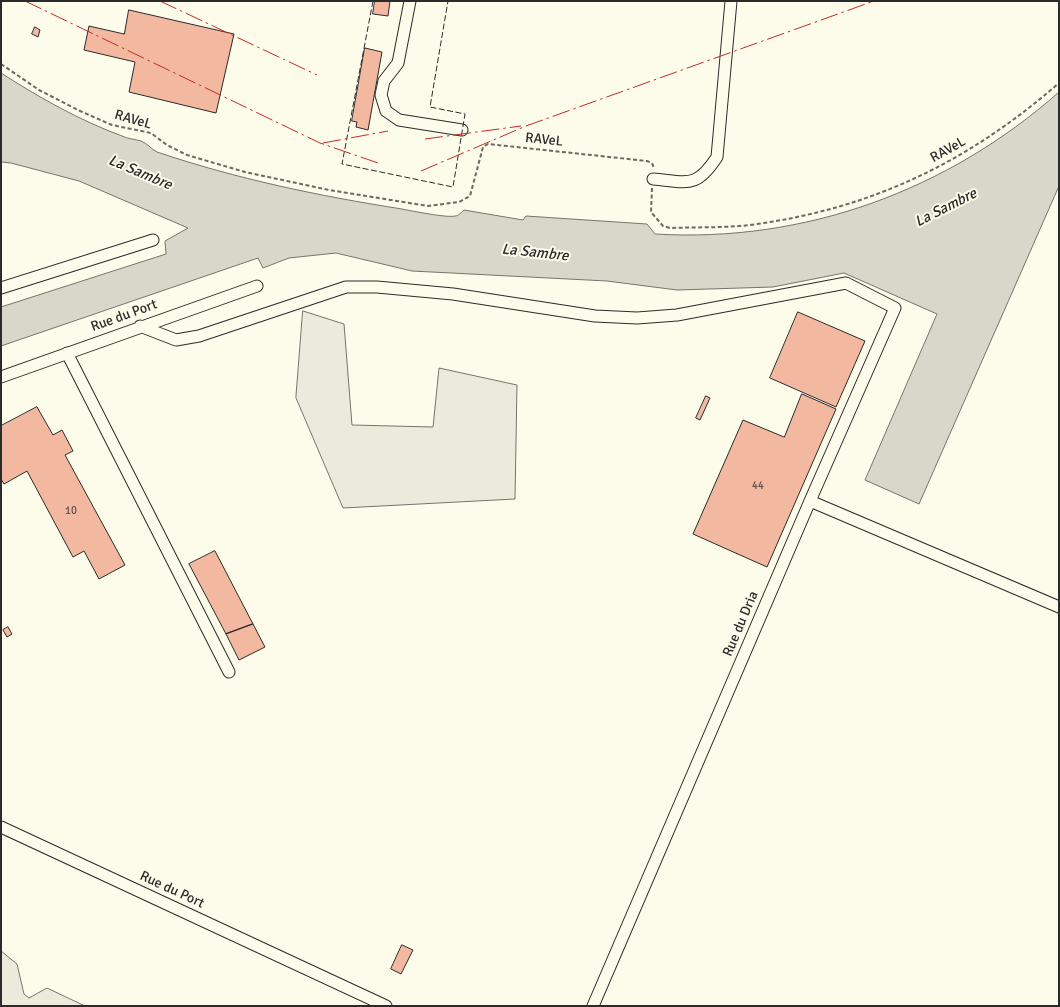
<!DOCTYPE html>
<style>
body{margin:0}
#map{position:relative;width:1060px;height:1007px;overflow:hidden;background:#fdfbea;font-family:Signika,sans-serif}
canvas{display:block}
.frame{position:absolute;inset:0;border:2px solid #2b2b2b;pointer-events:none}
</style>
<div id="map">
<canvas width="1060" height="1007"></canvas>
<div class="frame"></div>
</div>
<script>
const context = document.querySelector('canvas').getContext('2d');
context.lineJoin = 'round';
function fill(path, color) {
  context.fillStyle = color;
  context.fill(path, 'evenodd');
}
function strokePath(path, color, width, dash) {
  context.strokeStyle = color;
  context.lineWidth = width;
  context.lineCap = dash ? 'butt' : 'round';
  context.setLineDash(dash || []);
  context.stroke(path);
}
function label(font, color, halo, rows, align = 'center') {
  context.font = font + ' Signika,sans-serif';
  context.lineWidth = 4;
  context.setLineDash([]);
  context.textBaseline = 'middle';
  context.strokeStyle = halo;
  context.fillStyle = color;
  for (const [text, x, y, turn = 0] of rows) {
    context.save();
    context.translate(x, y);
    context.rotate((+turn || 0) * Math.PI / 180);
    context.textAlign = isNaN(turn) ? turn : align;
    if (halo) context.strokeText(text, 0, 0);
    context.fillText(text, 0, 0);
    context.restore();
  }
}
const green = new Path2D(`
 M303,311L344,324L352,425L433,427L439,368L517,385L515,499L343,508L296,398Z
 M1,951L17,964L24,994L29,998L47,988L85,1006H1Z`);
fill(green, '#ecebdb');
strokePath(green, '#74746e', 1);
const water = new Path2D(`
 M1,73C40,98 79,120 122,136C128,139 135,139 141,141C147,143 151,149 157,152C237,179 319,196 402,209C412,211 447,218 455,216C458,216 462,212 464,210L523,220L526,216L647,224L655,234C804,243 947,191 1059,92V186L919,504L865,480L937,314L844,273L773,287L677,290L607,281L412,271L336,253L289,258L263,268L258,258L1,346V307L166,254L165,241L188,228L79,181L11,163L1,162Z`);
fill(water, '#d8d7c9');
strokePath(water, '#74746e', 1);
const building = new Path2D(`
 M375,1H390L388,16L373,14Z
 M129,10L234,34L216,113L129,92L135,62L84,50L89,26L124,34Z
 M35,27L40,30L38,37L32,34Z
 M365,48L382,52L368,130L356,127L357,122L352,121Z
 M798,312L865,341L836,407L770,378Z
 M802,394L836,409L767,567L693,534L743,420L784,437Z
 M706,396L710,398L700,420L696,418Z
 M37,407L53,435L62,430L73,451L65,455L125,565L99,579L84,551L73,557L27,471L4,484L1,479V426Z
 M215,551L253,624L226,634L189,564Z
 M253,624L265,647L239,660L226,634Z
 M8,627L12,634L7,637L3,630Z
 M402,945L413,950L401,974L391,969Z`);
fill(building, '#f2b8a0');
strokePath(building, '#2b2b2b', 1);
const minor = new Path2D(`
 M410,1L398,63L384,81L381,95L386,111L399,120L462,130
 M653,179C688,182 696,189 717,157L731,1
 M1,288L153,240
 M140,326L176,340L199,336L346,287H377L453,294L595,316L637,318L677,315L846,283L895,308L810,501
 M67,353L229,672
 M1,377L257,286
 M1,827L386,1006
 M593,1006L810,501L1059,607`);
strokePath(minor, '#2b2b2b', 13);
strokePath(new Path2D(`
 M1,64L39,90L80,111L112,125L151,133L167,145L187,155L245,172L329,190L428,206L459,202L470,196L483,147L488,144L647,161L652,163L654,168
 M652,188L651,212L663,226L670,228C696,227 723,228 750,225C871,209 967,163 1059,83`), '#6a6964', 2, [4, 2.5]);
strokePath(minor, '#fdfbea', 11);
strokePath(new Path2D(`
 M373,1L342,164L453,187L465,114L430,107L448,1`), '#2b2b2b', 1, [6, 2.5]);
strokePath(new Path2D(`
 M25,1L320,143L381,164
 M160,1L317,75
 M425,139L521,126
 M323,143L388,131
 M421,171L526,126L874,1`), '#c62828', 1, [18, 4, 2.5, 4]);
label('11px', '#5d4e48', null, [
 ["44",758,486],
 ["10",71,511]
]);
label('14px', '#2b2b2b', '#fdfbea', [
 ["RAVeL",133,120,16],
 ["RAVeL",544,140,6],
 ["RAVeL",948,150,-29],
 ["Rue du Port",124,316,-20],
 ["Rue du Dria",741,624,-67],
 ["Rue du Port",172,890,25]
]);
label('italic 15px', '#2b2b2b', '#fdfbea', [
 ["La Sambre",140,173,23],
 ["La Sambre",946,208,-27],
 ["La Sambre",535,253,6]
]);
</script>
